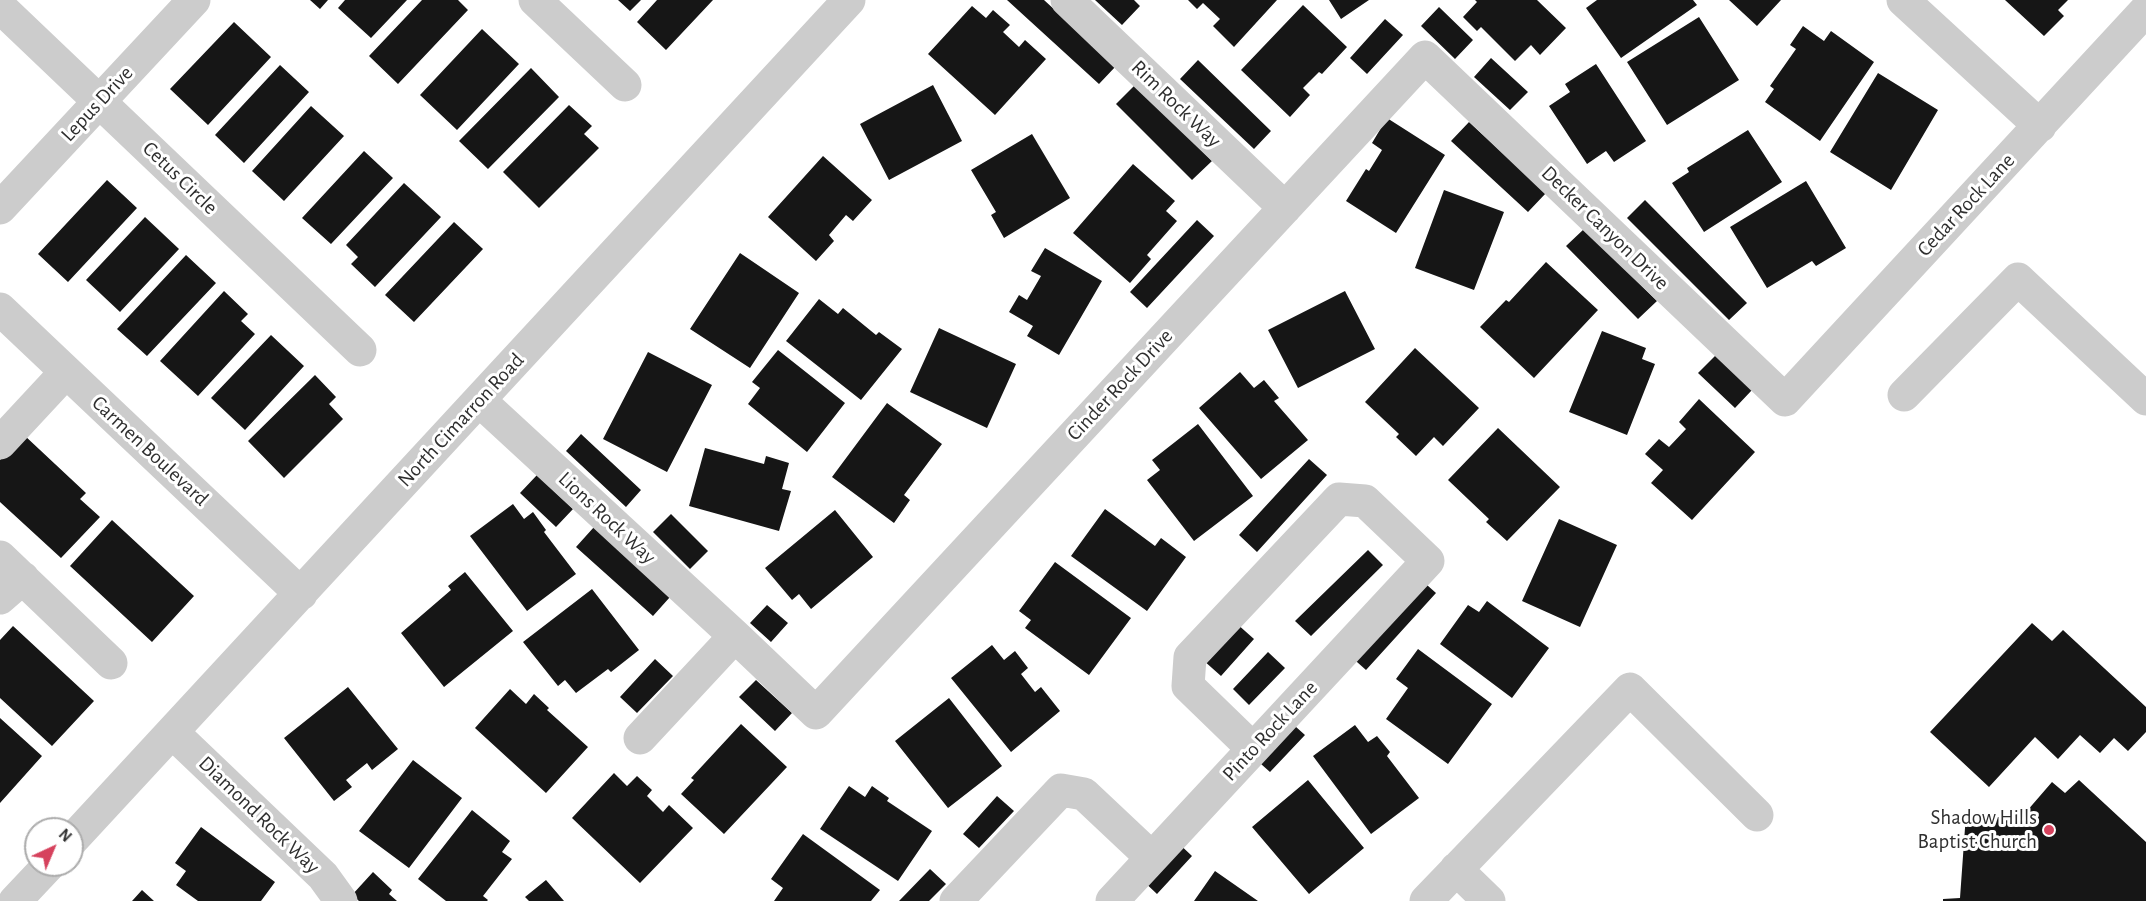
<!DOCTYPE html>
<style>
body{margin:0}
#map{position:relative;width:2146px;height:901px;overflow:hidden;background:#fff;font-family:"Alegreya Sans",sans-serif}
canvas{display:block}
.north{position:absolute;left:24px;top:817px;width:60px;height:60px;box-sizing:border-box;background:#fff;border:2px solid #acacac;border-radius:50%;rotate:44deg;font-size:16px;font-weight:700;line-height:24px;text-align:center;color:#2f2f2f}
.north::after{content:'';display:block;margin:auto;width:21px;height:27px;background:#d6425d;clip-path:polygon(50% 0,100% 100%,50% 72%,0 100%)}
</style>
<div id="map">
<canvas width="2146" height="901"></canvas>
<div class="north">N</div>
</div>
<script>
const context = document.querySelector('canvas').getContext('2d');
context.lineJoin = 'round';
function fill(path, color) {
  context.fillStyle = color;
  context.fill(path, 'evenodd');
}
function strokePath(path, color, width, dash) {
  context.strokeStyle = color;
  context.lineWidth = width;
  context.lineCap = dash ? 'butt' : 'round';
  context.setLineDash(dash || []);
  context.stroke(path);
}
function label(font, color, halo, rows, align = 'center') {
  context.font = font + ' "Alegreya Sans",sans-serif';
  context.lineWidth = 6;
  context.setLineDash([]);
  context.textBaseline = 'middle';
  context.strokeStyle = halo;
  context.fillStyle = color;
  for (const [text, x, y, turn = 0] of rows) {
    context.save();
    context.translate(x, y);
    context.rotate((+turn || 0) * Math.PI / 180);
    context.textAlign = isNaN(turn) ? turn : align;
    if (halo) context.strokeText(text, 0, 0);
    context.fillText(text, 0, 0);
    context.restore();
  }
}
fill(new Path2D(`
 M310,0H328L320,9Z
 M345,0H407L371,38L338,8Z
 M422,0H458L468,10L398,84L369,56Z
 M618,0H641L630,11Z
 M657,0H713L666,50L637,22Z
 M1007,0H1044L1116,66L1099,84Z
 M1095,0H1134L1140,6L1122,25Z
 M1188,0H1277L1234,47L1213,26L1220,19L1203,3L1197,9Z
 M1329,0H1369L1341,19Z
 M1475,0H1537L1566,28L1540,55L1531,45L1515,61L1481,27L1477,31L1463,17L1477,2Z
 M1597,0H1693L1697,5L1621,58L1586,8Z
 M1729,0H1781L1757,26Z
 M2005,0H2068L2058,10L2064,16L2044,36Z
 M1303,5L1347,47L1322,74L1319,72L1303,88L1310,95L1290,117L1241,70Z
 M972,6L986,18L993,10L1010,25L1003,32L1019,47L1025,40L1046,59L995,115L928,54Z
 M1439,7L1473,40L1455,59L1421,26Z
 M1699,17L1739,80L1667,125L1627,62Z
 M1385,19L1403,35L1367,74L1350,58Z
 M234,22L271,57L208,125L170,89Z
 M1803,26L1824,41L1831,31L1874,62L1820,141L1765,102L1774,89L1770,86L1796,49L1790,45Z
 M482,29L519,64L457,130L420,95Z
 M1491,58L1528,92L1510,110L1474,77Z
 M1198,60L1271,131L1254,149L1180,79Z
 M1596,64L1646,141L1614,162L1606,151L1587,164L1549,106L1570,92L1565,84Z
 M280,65L309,92L244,163L215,135Z
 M531,68L559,97L488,169L459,141Z
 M1878,73L1938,110L1891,190L1830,152Z
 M1136,84L1212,161L1192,180L1116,104Z
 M933,85L962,141L889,180L860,124Z
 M569,105L592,126L584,134L599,148L539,208L503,172Z
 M311,106L344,136L284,201L252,171Z
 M1387,118L1445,155L1396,233L1346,201L1366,169L1369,171L1382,150L1372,143Z
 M1469,122L1546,193L1528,212L1451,141Z
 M1748,130L1782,182L1704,232L1672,183L1689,172L1687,168Z
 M1032,134L1070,198L1004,238L991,215L996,212L971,170Z
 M364,151L393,178L331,244L302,218Z
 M823,156L872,200L853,221L846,215L829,235L834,241L816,261L768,217Z
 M1133,164L1175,201L1166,211L1177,221L1147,255L1151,259L1130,283L1073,233Z
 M107,180L137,208L68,282L38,254Z
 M1806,181L1846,248L1816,266L1812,261L1767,288L1730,227Z
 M404,183L441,217L375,287L351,264L358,257L346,245Z
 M1444,190L1504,212L1474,290L1415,268Z
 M1645,200L1747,303L1729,320L1627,218Z
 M145,217L179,249L120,312L86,280Z
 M1197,220L1214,236L1147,308L1130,292Z
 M454,222L483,249L414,322L385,295Z
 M1584,229L1657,301L1638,319L1566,246Z
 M1045,248L1102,281L1059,355L1027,336L1033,326L1009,312L1019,295L1027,300L1041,276L1031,271Z
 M740,253L799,293L750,368L690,329Z
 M186,255L216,283L147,356L117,329Z
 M1546,262L1598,310L1534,378L1480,327L1506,300L1509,302Z
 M224,291L248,314L241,321L255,334L198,396L160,361Z
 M1345,291L1375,349L1298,388L1268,330Z
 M819,299L838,314L843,308L876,335L879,332L902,349L861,400L786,341Z
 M939,328L1016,364L987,428L910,392Z
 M1602,331L1646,348L1642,359L1655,364L1627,435L1569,412Z
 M271,335L304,366L245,430L211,398Z
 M1415,348L1479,408L1443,446L1434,437L1416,456L1396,437L1399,434L1365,402Z
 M778,350L845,403L807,452L748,404L760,388L752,382Z
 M648,352L712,385L667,472L603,439Z
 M1716,355L1752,390L1735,408L1698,373Z
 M1240,372L1254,388L1264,380L1279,398L1274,401L1308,440L1261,479L1199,408Z
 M315,375L336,397L329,404L343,419L284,478L248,441Z
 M1699,399L1755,452L1692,520L1651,483L1663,470L1645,454L1659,439L1669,447L1686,429L1679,422Z
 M887,403L942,444L904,495L910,500L894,523L832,477Z
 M1198,424L1253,496L1194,541L1147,480L1160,470L1152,460Z
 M1498,428L1560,487L1507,541L1486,522L1489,519L1448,480Z
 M581,434L641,490L626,507L566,451Z
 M24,435L86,493L80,499L100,517L61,558L0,502V460Z
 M705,448L764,464L766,456L789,463L782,489L791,491L779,531L689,506Z
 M1309,459L1327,475L1257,552L1239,535Z
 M537,475L573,509L556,527L520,493Z
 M513,504L524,519L533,512L546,530L544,532L576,574L527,611L470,536Z
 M1105,509L1155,546L1161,538L1186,557L1147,611L1071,556Z
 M835,510L873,557L811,609L799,594L792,600L765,568Z
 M671,514L708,551L690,569L653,532Z
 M1559,519L1617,545L1580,627L1522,601Z
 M112,520L194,596L152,642L70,566Z
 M594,527L670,597L653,616L576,547Z
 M1368,550L1383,565L1311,636L1295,621Z
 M1055,562L1131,618L1089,675L1025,628L1031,620L1019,611Z
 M465,572L513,631L444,687L401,633L451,590L448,586Z
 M1418,577L1436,593L1366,670L1348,654Z
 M592,589L639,650L611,672L608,669L576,693L565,680L558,686L523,642Z
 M1487,601L1549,648L1512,698L1440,644L1468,605L1479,612Z
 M767,605L788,623L771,642L750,623Z
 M1236,623L1254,639L1221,676L1203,660Z
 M2032,623L2052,641L2063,630L2146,707V732L2128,751L2114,738L2100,753L2080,735L2058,759L2035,737L1989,787L1930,732Z
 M13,626L94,701L52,746L0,698V640Z
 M992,645L1004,660L1015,651L1028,668L1021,674L1035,692L1041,687L1060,711L1011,752L951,678Z
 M1418,649L1492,704L1448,764L1386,719L1408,688L1396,679Z
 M1268,652L1285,668L1249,705L1233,689Z
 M655,659L673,676L637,713L620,697Z
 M756,680L792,713L775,731L739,697Z
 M348,687L398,749L372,770L367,763L346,780L352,787L334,801L284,738Z
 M510,689L526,704L534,694L549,708L547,710L588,747L546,793L475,728Z
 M949,698L1002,766L948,808L895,741Z
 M0,718L42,756L0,803Z
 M1286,718L1305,735L1270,772L1252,756Z
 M741,724L787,767L724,834L681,794L694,780L691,778Z
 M1355,725L1368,742L1377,736L1390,752L1387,756L1419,798L1371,834L1313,756Z
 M413,760L462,798L409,868L359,831Z
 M614,773L627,786L637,776L652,790L647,796L663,812L669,805L693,828L640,883L572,818Z
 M1308,780L1364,848L1309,894L1252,827Z
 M2079,780L2146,842V901H1943V899L1960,898L1966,814L2020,819L2052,782L2065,793Z
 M849,786L865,797L872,786L889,798L887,801L932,831L898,881L820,829Z
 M997,796L1014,811L979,848L963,834Z
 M472,810L510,841L502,852L512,859L483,896L488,900L487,901H446L418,879Z
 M201,827L275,882L261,901H198L176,885L186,871L175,863Z
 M803,834L880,890L871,901H774L783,888L771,879Z
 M1174,839L1192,856L1157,894L1139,877Z
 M930,869L946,884L929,901H899Z
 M1215,871L1258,901H1194Z
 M373,872L392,890L389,894L397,901H359L352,895Z
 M546,880L564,901H529L525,897Z
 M142,890L154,901H132Z`), '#161616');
strokePath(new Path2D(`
 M535,0L625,85
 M1067,0L1285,208
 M1903,0L2040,126
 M0,7L360,350
 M0,208L194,0
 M0,309L301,594
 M1904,395L2018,279L2146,399
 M480,401L735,636L816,713L1425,57L1785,400L2146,10
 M0,443L66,372
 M0,557L111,663
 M0,598L23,578
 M172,732L323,876L341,901
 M640,738L735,636
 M72,840L849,0
 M1456,869L1489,901
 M15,901L49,865
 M956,901L1061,790L1084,794L1152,858
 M1112,901L1428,561L1365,501L1339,499L1190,657L1188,686L1253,749
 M1426,901L1630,689L1757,815`), '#ccc', 33);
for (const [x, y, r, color] of [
 [2049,830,6,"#d6425d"]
]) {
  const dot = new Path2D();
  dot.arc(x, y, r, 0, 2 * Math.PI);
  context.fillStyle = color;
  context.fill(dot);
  strokePath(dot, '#fff', 2);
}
label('21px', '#2f2f2f', '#fff', [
 ["Lepus Drive",97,104,-47],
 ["Rim Rock Way",1176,104,44],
 ["Cetus Circle",180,178,44],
 ["Cedar Rock Lane",1966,205,-47],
 ["Decker Canyon Drive",1605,228,44],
 ["Cinder Rock Drive",1120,385,-47],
 ["North Cimarron Road",461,420,-47],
 ["Carmen Boulevard",150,451,43],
 ["Lions Rock Way",607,518,43],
 ["Pinto Rock Lane",1270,731,-47],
 ["Diamond Rock Way",259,815,44]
]);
label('21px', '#2f2f2f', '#fff', [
 ["Shadow Hills",2037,818],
 ["Baptist Church",2037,842]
], 'right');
</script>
